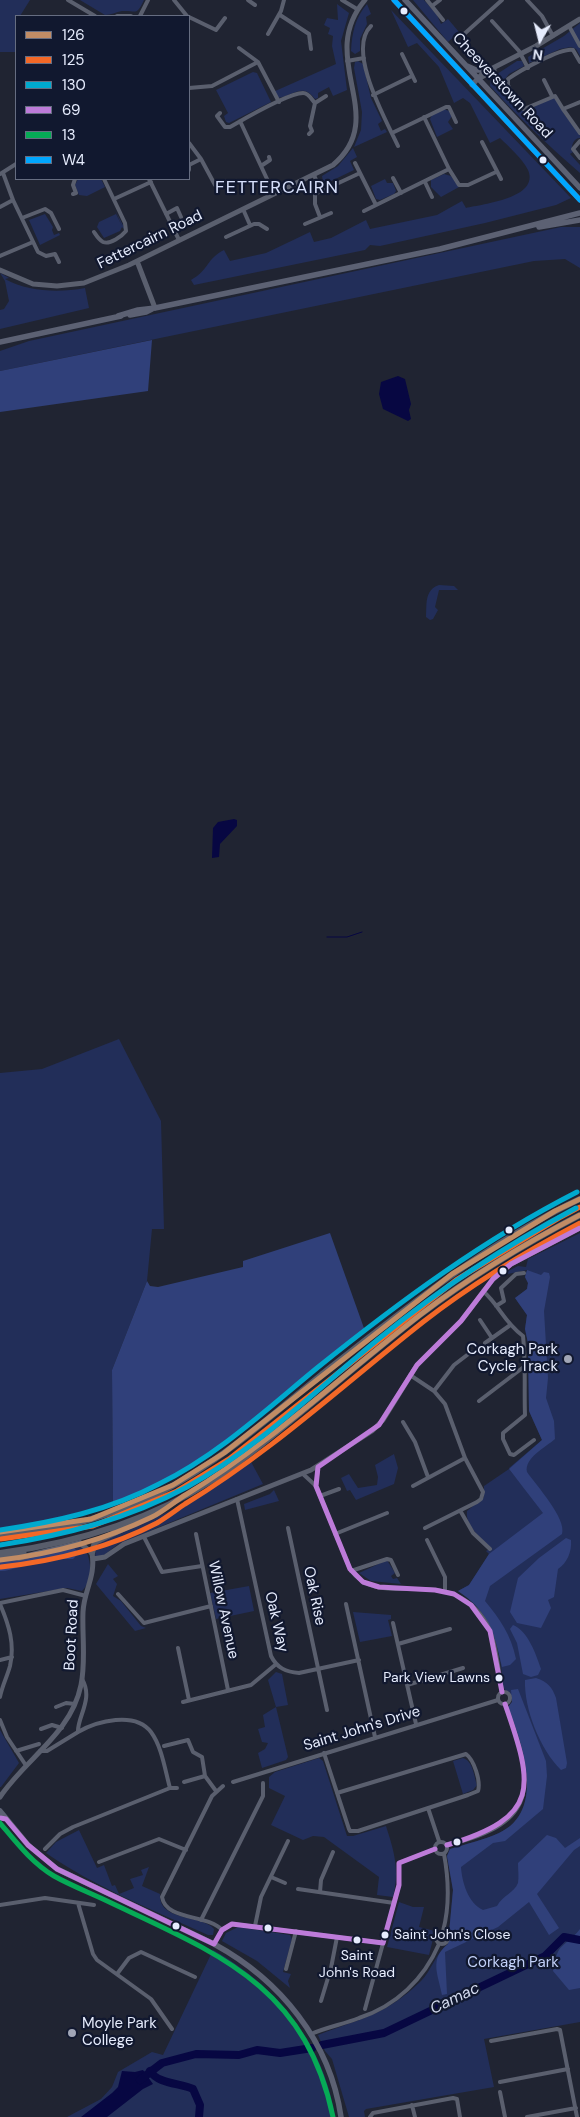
<!DOCTYPE html>
<style>
body{margin:0}
#map{position:relative;width:580px;height:2117px;overflow:hidden;background:#202432;font-family:"DM Sans",sans-serif}
canvas{display:block}
.legend{position:absolute;left:15px;top:15px;width:175px;height:165px;box-sizing:border-box;background:#11182f;border:1px solid #666d81;margin:0;padding:6px 9px;list-style:none;font-size:15px;color:#e6ecfd}
.legend li{display:flex;align-items:center;gap:10px;height:25px}
.legend b{width:25px;border:1px solid #666d81}
.north{position:absolute;left:515px;top:15px;width:50px;height:50px;-webkit-text-stroke:4px #11182f;paint-order:stroke;rotate:188deg;font-size:14px;font-weight:700;line-height:20px;text-align:center;color:#e6ecfd}
.north::after{content:'';display:block;margin:auto;width:18px;height:22px;background:#e6ecfd;clip-path:polygon(50% 0,100% 100%,50% 72%,0 100%)}
</style>
<div id="map">
<canvas width="580" height="2117"></canvas>
<ul class="legend">
<li><b style="height:6px;background:#c18c65"></b>126</li>
<li><b style="height:6px;background:#f36827"></b>125</li>
<li><b style="height:6px;background:#00a9ce"></b>130</li>
<li><b style="height:6px;background:#bd7bd9"></b>69</li>
<li><b style="height:6px;background:#06aa56"></b>13</li>
<li><b style="height:6px;background:#00a6ff"></b>W4</li>
</ul>
<div class="north">N</div>
</div>
<script>
const context = document.querySelector('canvas').getContext('2d');
context.lineJoin = 'round';
function fill(path, color) {
  context.fillStyle = color;
  context.fill(path, 'evenodd');
}
function strokePath(path, color, width, dash) {
  context.strokeStyle = color;
  context.lineWidth = width;
  context.lineCap = dash ? 'butt' : 'round';
  context.setLineDash(dash || []);
  context.stroke(path);
}
function label(font, color, halo, rows, align = 'center') {
  context.font = font + ' "DM Sans",sans-serif';
  context.lineWidth = 4.5;
  context.setLineDash([]);
  context.textBaseline = 'middle';
  context.strokeStyle = halo;
  context.fillStyle = color;
  for (const [text, x, y, turn = 0] of rows) {
    context.save();
    context.translate(x, y);
    context.rotate((+turn || 0) * Math.PI / 180);
    context.textAlign = isNaN(turn) ? turn : align;
    if (halo) context.strokeText(text, 0, 0);
    context.fillText(text, 0, 0);
    context.restore();
  }
}
fill(new Path2D(`
 M0,0H30L20,16H16V52H0Z
 M80,0H144C136,17 136,10 122,11C116,12 111,15 105,15Z
 M413,0H424L437,15L441,24L448,19L459,32L448,42Z
 M337,4L349,13L341,41L347,90L333,96L329,87L318,93V98L315,99C303,82 293,96 277,98L273,92L336,64L332,46L333,36L328,34L330,28L324,25L327,18L338,20Z
 M367,4L371,14L366,17L367,24L360,39V51L355,54L351,51C352,33 355,18 367,4Z
 M391,10L571,198L556,205L485,223L380,246L370,245L365,250L194,285L191,280C209,270 207,258 224,250L230,261L266,253L310,232L314,242L331,238L366,220L370,229L437,215L462,201L466,208C483,204 540,198 528,170C522,158 509,147 500,138L490,143L470,103L463,98L454,103L439,67L417,43L408,47Z
 M580,23V56L576,49L571,47L560,49L529,63L528,57L564,36Z
 M358,61L363,64L371,98L382,121L378,124L381,131L385,129L387,132L354,147L361,130L362,112L354,68L355,62Z
 M517,61H522L524,66L509,74L505,79L507,87L505,90L512,95L511,103H516L520,109L529,110L551,97L556,98L564,114L580,134V138C574,138 570,146 573,152L570,154L580,165V173C549,146 518,117 490,86L491,78Z
 M253,72L257,73L271,102L229,123L226,122L224,116L228,113L216,90Z
 M444,109L449,111L452,116L448,122L453,129L437,137L430,119L432,115Z
 M353,148L357,157L350,161L354,170L327,183L323,182L322,176L338,166Z
 M444,174L451,176L459,187L441,197L431,187V180Z
 M78,179H101L105,187L87,196L79,195L75,185Z
 M385,179L387,183H393L396,191L394,194L380,200L376,199L371,186Z
 M115,210L124,227V229L122,227L120,231L104,238L97,227L99,222L116,214L122,226Z
 M45,214L53,227L52,230L54,235L59,233L60,235L40,245L29,220Z
 M561,227H580V268L565,259L534,261L0,371V351L29,341Z
 M0,273L9,278L5,279C29,292 59,293 85,288L89,308L0,329V310L4,309L9,301L5,281Z
 M439,585L454,586L458,590H439L435,607L438,610L433,619L430,620L426,617C427,605 424,590 439,585Z
 M119,1039L161,1121L164,1229H152L147,1281L112,1370L113,1502L52,1520L0,1528V1073L42,1069Z
 M580,1233V2022L484,2039L494,2087L366,2109L364,2111L365,2117H349L332,2059L325,2051L318,2035C361,2018 385,2016 421,1981C432,1970 435,1954 448,1944L453,1890L447,1856L450,1849C466,1844 484,1840 499,1833C547,1811 522,1743 508,1707L512,1702C511,1694 505,1692 503,1686C502,1680 502,1672 501,1666C496,1633 487,1610 458,1591L469,1585L489,1554L486,1551L491,1548C481,1538 465,1526 467,1511L484,1497V1486L509,1469L522,1485L509,1468L542,1440L529,1411L528,1343L525,1329L527,1315L515,1298L527,1289L528,1283L525,1277L527,1270L508,1274V1271L518,1266L526,1267L528,1259Z
 M394,1454L398,1468L394,1484L356,1500L350,1490L347,1491L341,1478L349,1474L358,1488L377,1485L378,1477L375,1465Z
 M250,1460L263,1484L118,1544L103,1556L95,1559L96,1546L99,1541C151,1519 208,1499 250,1460Z
 M274,1490L279,1501L245,1510L244,1504L270,1494Z
 M78,1545L85,1548C91,1561 94,1579 82,1591L67,1588L0,1599V1560L47,1553Z
 M387,1560L395,1573L391,1576L393,1579L397,1578L401,1584L371,1581L359,1573Z
 M108,1564L118,1576L113,1579L117,1584L113,1596L121,1601L141,1626L146,1628L135,1631L96,1584Z
 M249,1586L254,1611L216,1619L210,1593Z
 M353,1612L391,1615V1619L388,1620L392,1636L360,1642Z
 M276,1672L282,1674L288,1705L276,1707L288,1757L286,1760L262,1768L258,1753L265,1749L268,1743L262,1742L258,1729L265,1727L263,1715L276,1707L268,1680Z
 M0,1730L19,1763L1,1787H0Z
 M319,1758L323,1761L347,1836H353L386,1826C394,1851 400,1871 393,1897L377,1895L379,1877L324,1837L313,1836L303,1840L271,1825L285,1796L269,1788V1777L275,1772Z
 M463,1758C473,1761 474,1776 477,1785L473,1790L463,1794L453,1761Z
 M79,1830L97,1868L104,1865L112,1886L115,1885L119,1894L134,1888L130,1879L143,1875L141,1870L149,1867L142,1886L160,1894C158,1922 204,1915 214,1929L213,1935H208C153,1910 95,1887 46,1853L56,1842Z
 M399,1902L413,1907H424L419,1927L435,1931L429,1955L387,1947Z
 M238,1927L290,1935L292,1939L283,1972L291,1974L288,1981L290,1988L257,1961L222,1941L226,1933Z
 M213,1950C276,1985 325,2045 335,2117H67L101,2099L112,2087L118,2072L152,2052L163,2055Z`), '#222e59');
fill(new Path2D(`
 M152,340L148,391L0,412V371Z
 M330,1233L365,1331L261,1416L198,1463L150,1489L113,1502L112,1370L147,1281L150,1286L158,1287L243,1267V1261Z
 M527,1270L541,1275L544,1272L549,1273L550,1277L544,1311L548,1378L546,1398L554,1421L555,1439C546,1447 524,1458 527,1472C536,1485 567,1519 562,1534L490,1586L485,1601C500,1619 511,1635 516,1659L510,1665L502,1667C494,1632 489,1612 458,1591L469,1585L489,1554L543,1513L509,1469L542,1440L529,1411L528,1343L525,1329L527,1315L515,1298L527,1289L528,1283L525,1277Z
 M566,1538L571,1540C572,1552 567,1563 558,1569L554,1597L548,1600L551,1608L541,1628L517,1623L510,1612L518,1578L539,1558Z
 M74,1548L79,1553L73,1559H55L49,1562C34,1557 17,1571 0,1571V1561L26,1559Z
 M513,1625C528,1631 536,1654 541,1669L538,1675L531,1677L523,1674L517,1643L510,1629Z
 M536,1678C548,1682 552,1687 556,1698L567,1763L566,1768L561,1770C540,1749 524,1709 525,1680Z
 M518,1689L546,1761L547,1776L543,1809L505,1841L493,1843L461,1867C462,1882 468,1903 483,1910L497,1906C503,1895 514,1893 518,1883C519,1877 518,1869 518,1863L547,1835L556,1838L565,1848L580,1838V1846L574,1850L537,1894L559,1928L549,1935L529,1902L498,1927L445,1952L447,1994L442,1995C438,1974 429,1959 448,1944L453,1890L447,1856L450,1849C466,1844 484,1840 499,1833C547,1811 522,1743 508,1707L512,1702L511,1690Z
 M580,1929V1988L569,1990L553,1971C558,1940 564,1949 580,1929Z`), '#30407a');
fill(new Path2D(`
 M398,376L405,379L411,404L409,410L411,419L408,421L383,409L379,394L381,382Z
 M234,819L237,820V826L220,844L219,857L212,858L213,828L218,822Z
 M143,2070L153,2084L143,2089L107,2117H81L112,2093L118,2087L122,2071L135,2072Z`), '#070742');
strokePath(new Path2D(`
 M327,937H347L362,932`), '#070742', 1);
strokePath(new Path2D(`
 M322,2045L384,2033L545,1956L564,1937L580,1940
 M150,2071C158,2084 180,2083 193,2089L200,2105L199,2117
 M140,2080L162,2063L196,2054L239,2055L257,2050L280,2053L312,2048`), '#070742', 8);
strokePath(new Path2D(`
 M68,0L95,16
 M174,0L187,16
 M248,0L255,5
 M342,0L357,9
 M427,0L443,20
 M527,0L542,16L553,36
 M432,6L440,0
 M280,15L309,34L311,49
 M117,16H131
 M140,16L148,0
 M189,17L216,30L225,18
 M492,21L519,51L528,68
 M371,26C346,50 386,120 398,146
 M569,26L580,46
 M268,34L281,11L284,0
 M463,35L502,0
 M239,48L258,62L279,102
 M402,54L415,81
 M347,61L364,58
 M544,80L552,96
 M189,88L212,86L258,62
 M512,94L508,85V79C519,71 562,47 573,50L580,62
 M373,95L412,76
 M513,97L519,108L524,109L555,96L563,109
 M580,102L563,109L580,133
 M315,103L326,96
 M220,113L217,116L225,127H230C244,119 288,93 303,93C309,93 311,99 315,103L310,126L312,131L309,134
 M424,117L449,169L459,185H468L496,172
 M240,121L274,194
 M392,133L446,107H449L456,122
 M580,141L573,149L580,158
 M482,142L501,179
 M189,143L201,159L215,185L218,186L226,181
 M355,163L376,205
 M261,166L270,160L269,157
 M189,170V165L201,159
 M3,173L13,200L38,252L46,256L55,254L59,262
 M0,174L16,164
 M314,175L321,192
 M393,178L401,193
 M149,179L179,240
 M425,182L432,197
 M73,194L76,193L73,185L75,179
 M114,199L151,182
 M0,207L13,200
 M243,209L250,225
 M364,211L449,169
 M166,214L177,208L181,217
 M320,217L315,204V194L360,173
 M22,218L45,209L51,213L59,229
 M305,224L331,213
 M94,232C96,235 99,240 103,242C110,245 122,236 126,231L125,223L104,179
 M226,237L254,224H259L267,229
 M0,256L33,242
 M483,1291C500,1306 503,1321 523,1336C526,1362 524,1388 525,1415L503,1433V1439L510,1454L514,1455L534,1440
 M496,1306L504,1301L501,1288L516,1274L524,1273
 M480,1320L492,1338
 M485,1343L509,1326
 M410,1375L434,1391L445,1404L465,1458L483,1492L481,1499L477,1502L425,1528
 M434,1391L454,1365L471,1352
 M479,1401L525,1366
 M403,1422L415,1442L428,1477
 M318,1467L316,1486L350,1569C380,1614 449,1559 487,1624C496,1641 499,1673 502,1692
 M303,1474L316,1486
 M413,1486L465,1458
 M320,1496L339,1489
 M237,1499L271,1656C277,1668 286,1672 299,1673L359,1660
 M461,1512L473,1533L490,1549
 M288,1528L327,1710
 M196,1534L228,1690
 M335,1534L387,1513
 M144,1537L162,1572L202,1566
 M427,1540L445,1577V1591
 M351,1571L387,1559L391,1560L398,1575
 M118,1594L144,1623L211,1606
 M0,1603L63,1590L86,1596
 M0,1604C9,1625 15,1644 10,1666C7,1677 2,1686 0,1697
 M346,1604L375,1737
 M393,1623L416,1724
 M398,1644L450,1629
 M178,1648L189,1700
 M0,1660L12,1657
 M407,1685L463,1668
 M498 1698a6 6 0 1 1 12 0a6 6 0 1 1-12 0Z
 M183,1702L251,1685L275,1665
 M56,1707L66,1703L75,1704
 M0,1720L7,1737L25,1764
 M41,1729L52,1725L62,1728
 M78,1732C97,1721 135,1711 151,1732C162,1747 165,1770 170,1788
 M164,1746L188,1740L193,1752L202,1757L205,1776L216,1791
 M16,1751L39,1744
 M40,1751H47L78,1732C77,1717 94,1699 82,1679
 M324,1753L349,1829L350,1831H358L468,1795L478,1791C481,1781 474,1760 466,1754L337,1793
 M184,1782L205,1776
 M233,1782L498,1700
 M428,1808L439,1841
 M435 1848a6 6 0 1 1 12 0a6 6 0 1 1-12 0Z
 M447,1845C542,1823 534,1783 505,1704
 M45,1849L60,1834L73,1827L170,1788H177
 M99,1862L159,1839L186,1850
 M271,1877L285,1883
 M298,1889L394,1903
 M320,1892L321,1880L333,1852
 M78,1903L93,1954L97,1960L151,1999L172,2029
 M0,1905L45,1898L94,1905
 M201,1920L263,1796V1783
 M255,1926L261,1897L288,1841
 M222,1930C208,1914 166,1921 162,1897L212,1796L223,1786
 M443,1931C450,1905 449,1881 444,1854
 M436 1938a6 6 0 1 1 12 0a6 6 0 1 1-12 0Z
 M214,1944L222,1930L232,1924L383,1943
 M286,1969L296,1931
 M117,1974L129,1958L141,1952L195,1977
 M321,2001L331,1968L337,1937
 M365,2009L399,1885V1863L435,1849
 M311,2034C327,2027 344,2024 359,2018C396,2006 424,1979 439,1944
 M491,2041L557,2029L560,2030L577,2117
 M500,2082L568,2069
 M500,2092L505,2117
 M412,2105L415,2117
 M370,2117L373,2113L453,2098L457,2099L460,2117
 M527,2117L576,2108`), '#5a5f6e', 4);
strokePath(new Path2D(`
 M478,79L494,70
 M472,85L483,73L536,46L580,19
 M137,261L155,308
 M0,270L33,284L57,286L84,283L129,265L333,165C391,116 315,59 365,0
 M93,1559L105,1557L124,1544L311,1470L372,1431L383,1420L417,1365L461,1321L493,1279L511,1264L580,1228
 M0,1797C26,1758 71,1734 81,1685C86,1661 82,1636 83,1612C84,1590 96,1577 92,1553L80,1543`), '#5a5f6e', 5);
strokePath(new Path2D(`
 M394,0L580,200
 M405,0L580,188
 M467,66L476,70H488
 M539,227L580,220
 M130,315L146,312L152,309
 M118,316L138,310L155,308L440,249L580,213
 M0,342L121,316
 M19,1558L80,1543
 M0,1811L28,1845L57,1869L214,1944C280,1980 330,2041 341,2117`), '#5c6173', 5.5);
strokePath(new Path2D(`
 M0,1532L58,1524
 M0,1538C55,1531 113,1516 163,1491C221,1461 271,1416 321,1375C403,1310 485,1244 580,1199
 M0,1553C77,1543 151,1520 216,1478C241,1462 265,1442 288,1423C332,1387 375,1350 420,1315C470,1277 524,1244 580,1215
 M92,1553L95,1542L159,1512
 M0,1557L24,1554`), '#585d6b', 6);
strokePath(new Path2D(`
 M0,1532L91,1519L173,1485L224,1453L452,1274L555,1211L580,1199
 M0,1560C52,1554 104,1540 152,1517C164,1511 175,1501 187,1494C271,1443 342,1375 420,1315C470,1277 524,1244 580,1215`), '#c18c65', 5);
strokePath(new Path2D(`
 M1,1539L93,1526L177,1491L229,1459L456,1280L559,1218L580,1207
 M1,1567C54,1561 109,1548 157,1523C167,1517 176,1510 185,1504C271,1452 344,1384 423,1322C472,1284 525,1252 580,1223`), '#f36827', 5);
strokePath(new Path2D(`
 M0,1530C55,1522 110,1510 159,1484C218,1455 267,1409 317,1368C399,1302 483,1240 577,1192
 M0,1545C65,1535 128,1519 187,1487C258,1448 318,1388 381,1337C442,1287 507,1245 576,1208`), '#00a9ce', 5);
strokePath(new Path2D(`
 M502,1692L490,1631L471,1605L454,1594L435,1590L379,1587L363,1582L350,1569L316,1486L318,1467L379,1425L417,1365L461,1321L493,1279L511,1264L580,1228
 M0,1818L6,1819L28,1845L57,1869L214,1944L222,1930L232,1924L383,1943L399,1885V1863L435,1849
 M447,1845C541,1817 534,1787 505,1704`), '#bd7bd9', 5);
strokePath(new Path2D(`
 M0,1823C16,1842 32,1863 54,1876C70,1885 88,1892 105,1900C216,1953 305,1984 333,2117`), '#06aa56', 5);
strokePath(new Path2D(`
 M394,0L580,200`), '#00a6ff', 5);
for (const [x, y, r, color] of [
 [404,11,4.5,"#e6ecfd"],
 [543,160,4.5,"#e6ecfd"],
 [509,1230,4.5,"#e6ecfd"],
 [503,1271,4.5,"#e6ecfd"],
 [568,1359,5,"#a1a6b6"],
 [499,1678,4.5,"#e6ecfd"],
 [457,1842,4.5,"#e6ecfd"],
 [176,1926,4.5,"#e6ecfd"],
 [268,1928,4.5,"#e6ecfd"],
 [385,1935,4.5,"#e6ecfd"],
 [357,1940,4.5,"#e6ecfd"],
 [72,2033,5,"#a1a6b6"]
]) {
  const dot = new Path2D();
  dot.arc(x, y, r, 0, 2 * Math.PI);
  context.fillStyle = color;
  context.fill(dot);
  strokePath(dot, '#11182f', 2);
}
label('14px', '#e6ecfd', '#11182f', [
 ["Park View Lawns",490,1678],
 ["Saint John's Close",394,1935,"left"],
 ["Saint",357,1956,"center"],
 ["John's Road",357,1973,"center"]
], 'right');
label('15px', '#e6ecfd', '#11182f', [
 ["Cheeverstown Road",502,86,47],
 ["Fettercairn Road",150,240,-26],
 ["Oak Rise",314,1596,78],
 ["Willow Avenue",223,1610,78],
 ["Oak Way",276,1622,77],
 ["Boot Road",72,1635,-87],
 ["Saint John's Drive",362,1729,-17]
]);
label('15px', '#e6ecfd', '#11182f', [
 ["Corkagh Park",558,1350],
 ["Cycle Track",558,1367],
 ["Moyle Park",82,2024,"left"],
 ["College",82,2041,"left"]
], 'right');
label('15px', '#c2d0f8', '#11182f', [
 ["Corkagh Park",513,1963]
]);
label('italic 16px', '#d4dbef', '#11182f', [
 ["Camac",455,1999,-26]
]);
context.letterSpacing = '1px';
label('18px', '#d7e0fb', '#11182f', [
 ["FETTERCAIRN",277,188]
]);
context.letterSpacing = '0px';
</script>
